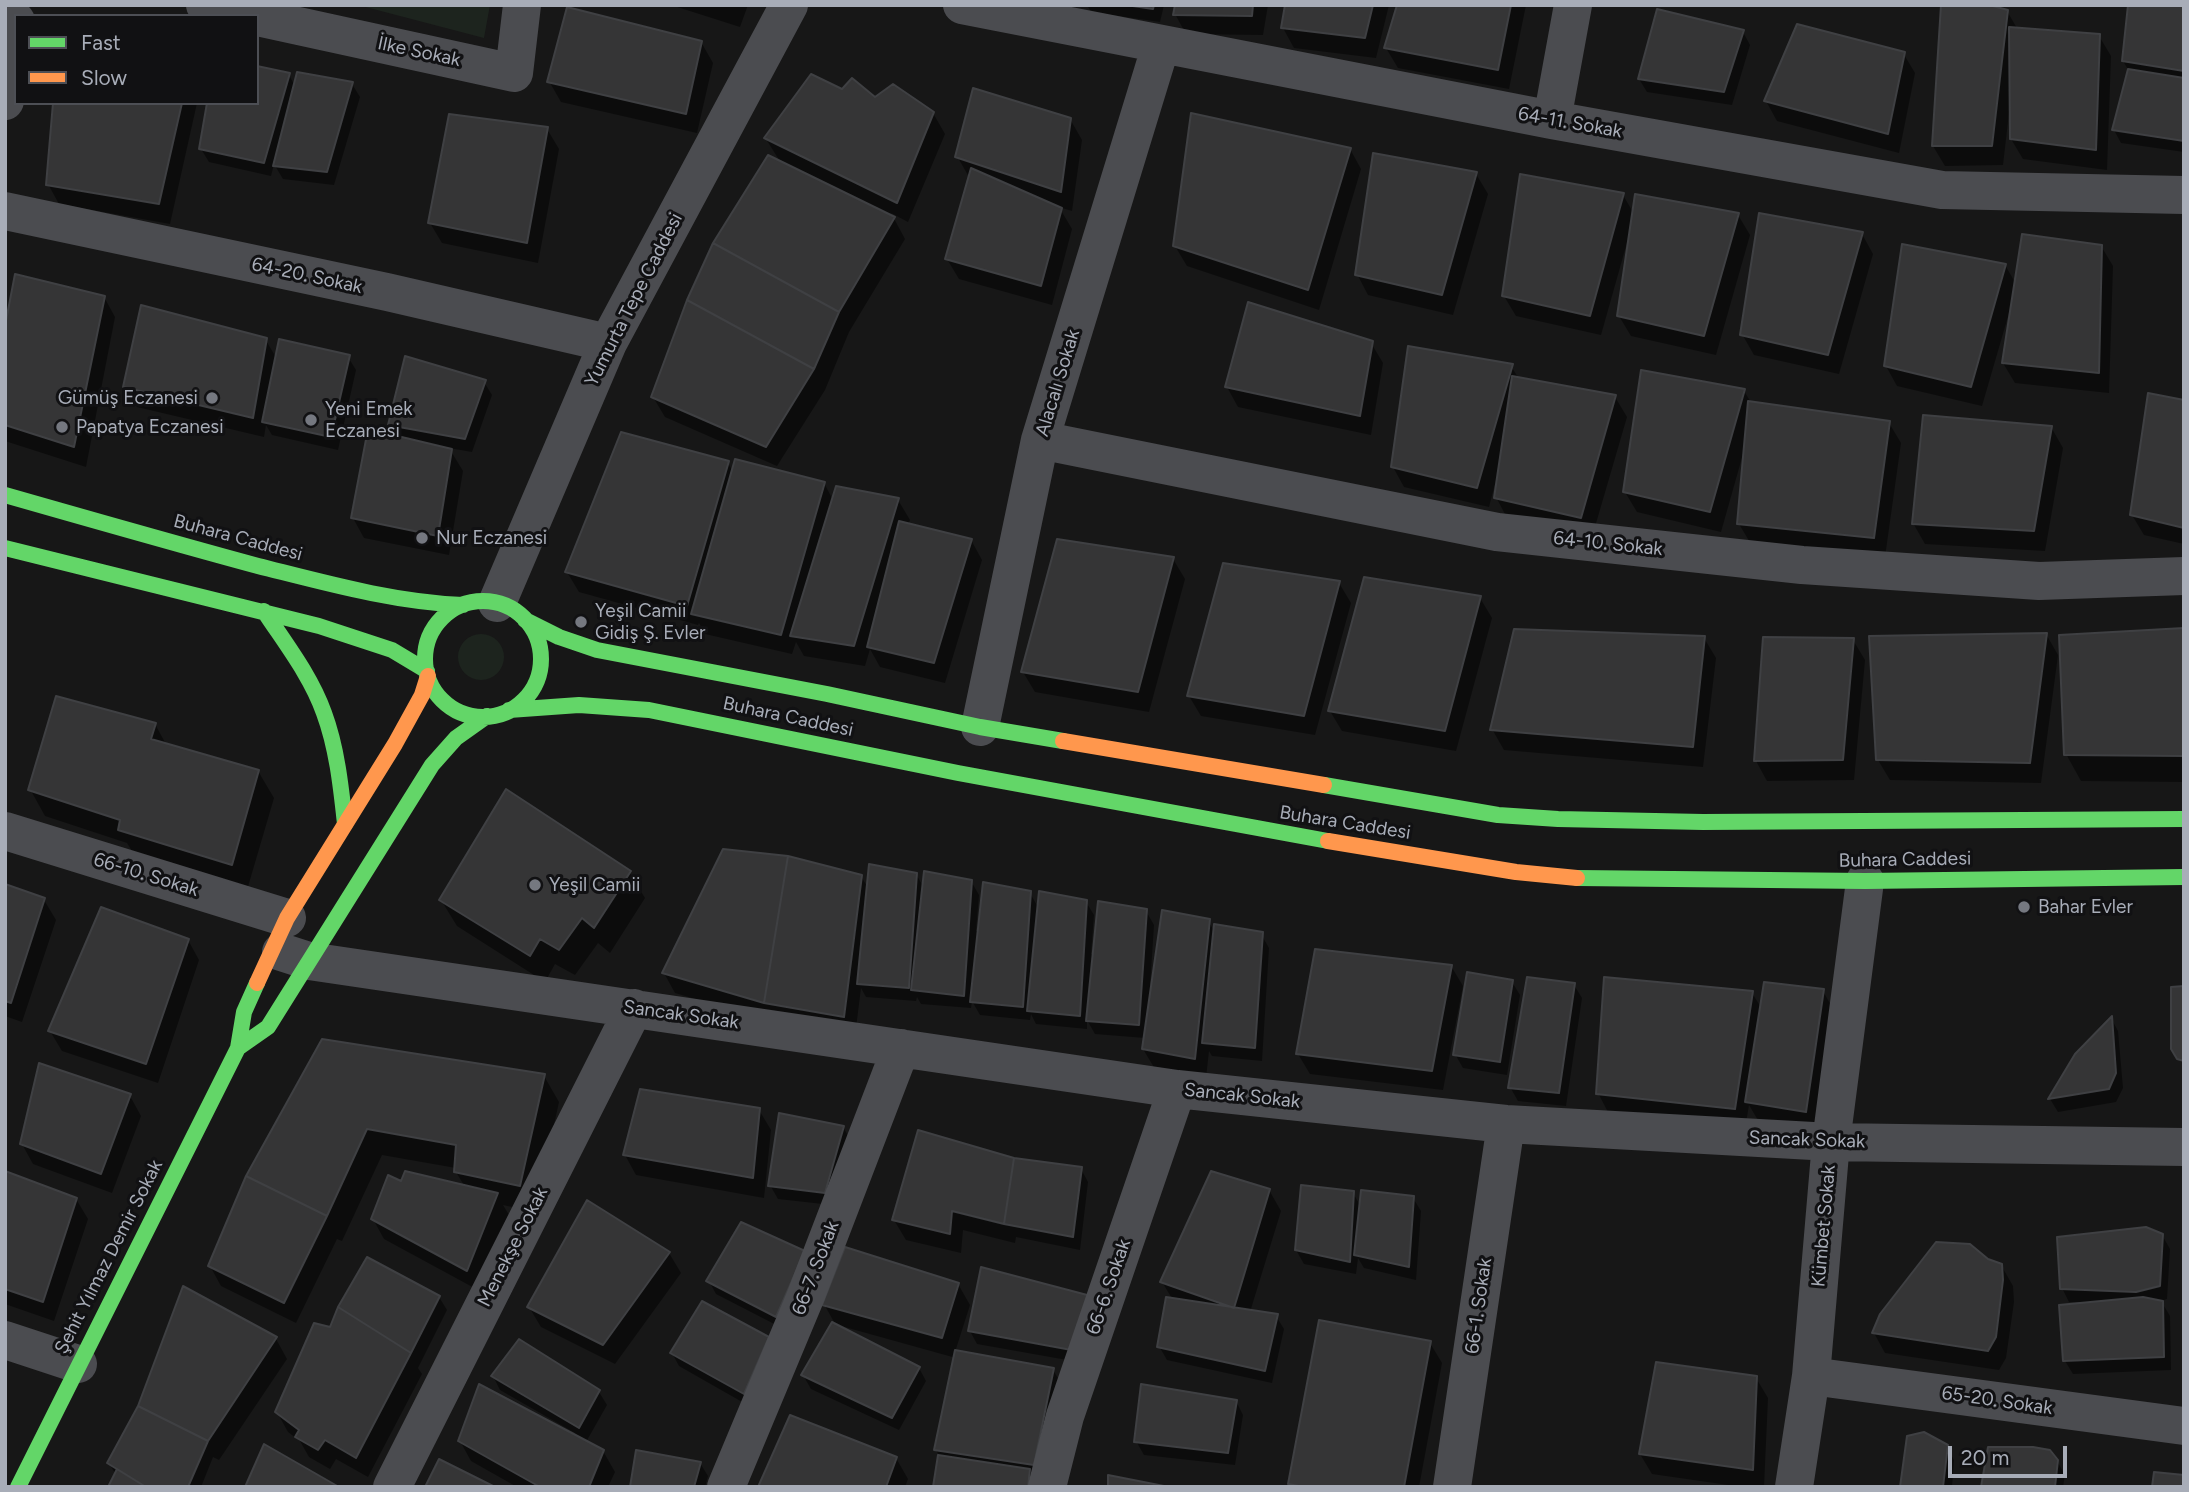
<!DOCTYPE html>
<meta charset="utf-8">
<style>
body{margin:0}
#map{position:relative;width:2189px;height:1492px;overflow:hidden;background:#171717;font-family:Figtree,sans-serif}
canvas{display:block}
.frame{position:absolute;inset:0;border:7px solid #a8adb8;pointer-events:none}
.legend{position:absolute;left:14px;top:14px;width:245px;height:91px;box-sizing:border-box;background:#111113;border:2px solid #4d4f55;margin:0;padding:9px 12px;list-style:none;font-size:21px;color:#a8adb8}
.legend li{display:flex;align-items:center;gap:14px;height:35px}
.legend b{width:35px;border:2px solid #4d4f55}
.scale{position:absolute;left:1948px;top:1446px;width:119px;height:32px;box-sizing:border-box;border:4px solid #a8adb8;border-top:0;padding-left:9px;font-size:21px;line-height:24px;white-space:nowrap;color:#a8adb8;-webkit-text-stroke:5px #111113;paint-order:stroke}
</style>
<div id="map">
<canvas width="2189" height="1492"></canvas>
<div class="frame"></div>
<ul class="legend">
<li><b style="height:9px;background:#63d668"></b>Fast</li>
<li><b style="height:9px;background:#ff974d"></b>Slow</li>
</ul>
<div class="scale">20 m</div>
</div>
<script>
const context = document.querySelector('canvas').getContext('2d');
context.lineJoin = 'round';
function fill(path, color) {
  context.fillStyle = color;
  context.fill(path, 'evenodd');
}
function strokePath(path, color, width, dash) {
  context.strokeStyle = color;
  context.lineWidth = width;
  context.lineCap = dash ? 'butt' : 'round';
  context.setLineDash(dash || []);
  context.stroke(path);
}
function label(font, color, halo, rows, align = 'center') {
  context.font = font + ' Figtree,sans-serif';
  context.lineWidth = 6;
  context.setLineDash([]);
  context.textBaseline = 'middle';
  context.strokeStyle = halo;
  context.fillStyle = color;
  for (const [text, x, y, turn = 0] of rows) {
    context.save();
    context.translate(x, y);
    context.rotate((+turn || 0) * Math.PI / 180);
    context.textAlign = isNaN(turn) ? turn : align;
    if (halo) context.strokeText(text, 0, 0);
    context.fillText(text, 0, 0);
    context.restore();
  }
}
fill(new Path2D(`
 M358,5H490L484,38Z
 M458 657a23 23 0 1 1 46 0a23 23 0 1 1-46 0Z`), '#1d241e');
fill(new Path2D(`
 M671,5H748L740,27Z
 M1087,5H1164L1160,22L1091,12Z
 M1176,5H1268L1263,35L1186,34L1175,14Z
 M1286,5H1389L1376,58L1294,48L1283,28Z
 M1399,5H1526L1509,89L1398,68L1386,48Z
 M2184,5V152L2121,143L2114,130L2129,71L2123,61Z
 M2007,11L2018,30L2099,36L2111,56L2107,170L2023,159L2011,139V114L2009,113L2003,165L1945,166L1933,146Z
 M1743,32L1750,45L1732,105L1647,92L1639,79Z
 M701,42L713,63L697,133L561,102L549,81Z
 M1903,53L1915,73L1899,153L1777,121L1766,101Z
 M289,75L295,86L352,84L360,97L334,185L283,179L274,164L271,176L209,162L201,149L257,103Z
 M842,92L933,113L945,134L908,222L891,213L905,239L849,332L825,390L777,466L665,417L653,397L781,163L766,139Z
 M55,103H197L170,224L59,204L48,184Z
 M1070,119L1082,140L1072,211L1059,207L1072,229L1052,305L959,279L947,259L969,177L957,156Z
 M547,129L559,149L538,263L442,243L430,223Z
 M1350,149L1361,169L1319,310L1187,266L1175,246Z
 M1476,174L1488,194L1453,315L1368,295L1357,274Z
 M1623,195L1634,214L1738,215L1750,235L1716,355L1631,336L1619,316L1630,240L1628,239L1601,335L1516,316L1504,296Z
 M1862,234L1873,254L1839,374L1754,355L1742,334Z
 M2101,246L2113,266L2109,393L2015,383L2003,363L2011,313H2009L1982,406L1897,386L1886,366L2005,265L2016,284Z
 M104,297L115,317L86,467L5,441V336Z
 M265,339L277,359L348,357L356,370L338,450L272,435L266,425L264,437L137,407L125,387Z
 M1371,343L1383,363L1371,435L1238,407L1227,387Z
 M1511,366L1519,379L1615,397L1627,417L1592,537L1507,518L1496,497L1497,485L1495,484L1489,507L1404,487L1393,467Z
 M484,382L492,395L472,452L449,448L463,471L449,555L364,538L353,518L398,438L390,424Z
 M1744,391L1752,404L1889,423L1901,443L1885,557L1751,544L1739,524L1743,454L1721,532L1637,512L1625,492Z
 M2184,402V544L2144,535L2132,515Z
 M2051,427L2063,448L2045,551L1925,544L1913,523Z
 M728,463L733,472L824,483L833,500H898L910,520L908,525L971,540L982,560L945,683L880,667L870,649L865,666L804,656L796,642L792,654L705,634L699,623L698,625L579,592L567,572Z
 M1173,559L1185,579L1149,712L1035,692L1023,672Z
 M1339,583L1351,603L1315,735L1201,716L1189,696Z
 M1480,598L1492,618L1456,751L1342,731L1330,711Z
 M2184,630V782L2081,781L2066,754Z
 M2046,634L2058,655L2041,783L1890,780L1878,760Z
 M1704,638L1716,658L1703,767L1504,750L1492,729Z
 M1853,640L1865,660L1854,780L1767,781L1756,761Z
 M155,724L167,746L258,771L274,798L247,890L135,856L127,843L45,816L30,789Z
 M629,872L645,898L610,953L598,943L575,975L555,964L545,982L457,926L441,900Z
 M916,874L924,888L971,881L979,895L976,931H979L1030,893L1039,909L1086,902L1094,915L1091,954L1094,955L1146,911L1154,925L1150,987H1152L1208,921L1215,932L1261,934L1269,948L1262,1061L1212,1056L1209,1051L1206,1078L1155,1069L1143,1049L1145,1038L1095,1034L1087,1020V1029L1036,1024L1031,1014L1030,1020L980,1015L972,1001L971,1008L921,1004L917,997L916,1001L866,997L861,988L855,1036L777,1023L675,993L664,973L861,876L868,888Z
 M5,886L44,900L56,920L22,1022L5,1016Z
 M188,940L199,960L158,1083L62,1051L50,1031Z
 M1451,966L1463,986L1443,1090L1310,1074L1298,1054Z
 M1512,982L1520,995L1507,1075L1463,1068L1455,1054Z
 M1574,985L1582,998L1566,1106L1518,1101L1510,1087Z
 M1823,991L1834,1011L1817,1131L1759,1122L1749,1105L1745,1129L1609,1114L1598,1093L1752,993L1762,1009Z
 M2111,1018L2118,1031L2123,1088L2116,1102L2058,1112L2050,1099L2076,1055Z
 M323,1041L544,1076L559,1102L535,1212L503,1205L509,1215L478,1290L384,1239L373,1219L402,1184L465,1187L456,1172V1168L382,1155L342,1241L337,1239L296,1323L221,1286L210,1266Z
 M130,1096L141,1116L112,1193L33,1164L22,1144Z
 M759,1110L771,1130L764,1198L636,1175L625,1155Z
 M843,1127L851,1141L832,1205L778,1199L770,1185Z
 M1015,1160L1081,1169L1088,1182L1080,1250L1016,1237L1015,1243L963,1230L961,1253L906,1240L894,1220Z
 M5,1173L76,1199L88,1219L54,1321L5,1304Z
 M1269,1190L1281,1211L1250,1312L1276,1316L1284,1329L1272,1383L1167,1360L1159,1346L1173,1300L1162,1282Z
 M1353,1193L1361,1207L1413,1198L1421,1211L1416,1280L1364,1268L1358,1258L1356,1274L1304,1264L1296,1250Z
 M2162,1235L2170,1249L2167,1299L2161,1301L2170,1316L2171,1370L2073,1374L2065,1361L2080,1302H2069L2062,1288Z
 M804,1252L784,1329L716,1294L709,1281Z
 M669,1253L681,1273L615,1364L541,1327L529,1307Z
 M1987,1261L2001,1265L2013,1286L2014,1302L2006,1358L1999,1370L1885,1353L1874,1333Z
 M983,1269L1084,1363L977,1344L970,1331Z
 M958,1284L970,1305L955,1352L1053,1370L1065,1390L1037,1487H935L940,1457L936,1450L956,1358L841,1326V1328L919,1368L926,1381L899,1430L811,1389L803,1375L834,1322L824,1304Z
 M439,1297L447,1310L418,1368L422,1374L368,1477L336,1459L330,1469L309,1457L300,1441L288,1432L277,1412L331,1329Z
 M702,1303L751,1407L679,1366L672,1353Z
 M276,1339L287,1359L219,1460L213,1457L201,1487H110L116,1475L109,1463Z
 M1430,1343L1442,1363L1419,1487H1292L1290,1483Z
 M493,1376L599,1392L607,1405L586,1442L603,1451L615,1472L608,1487H517L471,1461L460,1441L574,1436L575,1433L500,1390Z
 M1756,1378L1768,1398L1764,1487H1742L1652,1474L1640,1454Z
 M1236,1401L1243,1415L1235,1465L1144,1455L1136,1441Z
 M1946,1446L1954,1460L1952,1487H1901Z
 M896,1458L908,1479L905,1487H760Z
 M2057,1461L2065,1475L2063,1487H1983Z
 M700,1463L708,1476L705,1487H632Z`), '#0007');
const building = new Path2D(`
 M1126,5H1154L1153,9Z
 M1175,5H1253L1252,16L1173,15Z
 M1285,5H1373L1365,38L1281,28Z
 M1397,5H1511L1498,70L1384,48Z
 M1941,5H1989L2008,10L1992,146H1932Z
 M2128,5H2184V71L2122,61Z
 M567,7L702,41L686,114L547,82Z
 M1657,9L1744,30L1724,92L1638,79Z
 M1797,24L1905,52L1888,134L1764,101Z
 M2009,27L2100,34L2096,150L2010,139Z
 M257,66L290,73L264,163L199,149L207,103H257Z
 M2128,69L2184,78V141L2112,130Z
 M297,72L353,82L327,172L273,166Z
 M811,74L842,89L852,78L875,97L893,84L934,112L897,203L764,138Z
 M973,88L1071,118L1061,192L955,157Z
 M53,103H182L159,204L46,185Z
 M1191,113L1351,148L1308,290L1173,246Z
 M449,114L548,127L527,243L428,223Z
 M1373,153L1477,172L1442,295L1355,275Z
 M768,155L895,217L839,312L713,243Z
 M971,168L1062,208L1041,286L945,259Z
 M1520,174L1624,193L1590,316L1502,296Z
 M1635,194L1739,213L1704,336L1617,316Z
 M1759,213L1863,232L1828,355L1740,335Z
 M2022,234L2102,245L2099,373L2002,363Z
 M713,243L839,312L814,369L687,300Z
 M1902,244L2006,264L1971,387L1884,366Z
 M15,274L105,296L74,447L5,425V326Z
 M687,300L814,369L766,447L651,397Z
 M1248,302L1373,341L1360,416L1225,387Z
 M141,305L267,338L253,418L123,387Z
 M279,339L350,355L331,437L262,422Z
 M1408,346L1513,364L1477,488L1391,467Z
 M405,356L486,380L465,439L388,425Z
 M1641,370L1745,389L1710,512L1623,492Z
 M1512,376L1616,395L1581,518L1494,498Z
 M2148,393L2184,400V528L2130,515Z
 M1748,401L1890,421L1874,538L1737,524Z
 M1923,415L2052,426L2034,531L1912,524Z
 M368,429L452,449L438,536L351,518Z
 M621,432L729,461L687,606L565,572Z
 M735,459L825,482L781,635L691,614Z
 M836,486L899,498L854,646L790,636Z
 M899,521L972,539L934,663L867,647Z
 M1057,539L1174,557L1138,692L1021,672Z
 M1223,563L1340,581L1304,716L1187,696Z
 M1364,577L1481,596L1445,731L1328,711Z
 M2184,628V756L2064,755L2059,635Z
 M1514,629L1705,636L1693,747L1490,730Z
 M2047,633L2030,763L1876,760L1869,636Z
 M1763,637L1854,638L1843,760L1754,761Z
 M56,696L156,723L151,739L259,770L232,865L118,830L120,820L28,790Z
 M506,789L631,871L594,928L582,918L559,950L540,939L530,956L439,900Z
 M723,849L788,856L764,1003L662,973Z
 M788,856L862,875L844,1017L764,1003Z
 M869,864L917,873L909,988L857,984Z
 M924,871L972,880L964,996L911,990Z
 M983,882L1031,891L1023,1007L970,1002Z
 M5,884L45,898L11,1003L5,1001Z
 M1039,891L1087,900L1080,1016L1027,1011Z
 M1098,901L1147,909L1139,1025L1086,1021Z
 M101,907L189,939L146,1064L48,1031Z
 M1162,910L1210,919L1195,1059L1142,1049Z
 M1214,924L1263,932L1255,1048L1202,1043Z
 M1315,949L1452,965L1432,1071L1296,1054Z
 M1467,972L1513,980L1500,1062L1453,1055Z
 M1527,977L1575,983L1559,1093L1508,1088Z
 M1604,977L1753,991L1735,1109L1596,1094Z
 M1764,982L1824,989L1806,1112L1745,1102Z
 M2184,986V1061L2177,1059L2171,1049V987Z
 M2112,1016L2116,1073L2109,1089L2048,1099L2075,1054Z
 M322,1039L545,1074L520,1186L454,1172L456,1145L367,1129L327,1216L246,1176Z
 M39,1063L131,1094L101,1174L20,1144Z
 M640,1089L760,1108L753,1178L623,1155Z
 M779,1113L844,1126L825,1193L768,1186Z
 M918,1130L1014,1158L1004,1224L952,1211L950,1234L892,1220Z
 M1014,1158L1082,1167L1073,1237L1004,1224Z
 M5,1171L77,1198L43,1302L5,1289Z
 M405,1171L498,1193L467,1271L371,1219L388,1175L401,1181Z
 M1211,1171L1270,1189L1234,1308L1160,1282Z
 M246,1176L327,1216L284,1303L208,1266Z
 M1301,1185L1354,1191L1350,1262L1295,1250Z
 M1361,1190L1414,1196L1409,1267L1354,1255Z
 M587,1200L670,1252L603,1345L527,1307Z
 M741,1222L805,1251L776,1317L706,1281Z
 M2146,1227L2163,1234L2160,1286L2136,1292L2060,1289L2057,1237Z
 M1936,1242L1970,1244L1988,1259L2002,1264L2003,1280L1996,1337L1988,1351L1872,1333L1880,1314Z
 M845,1247L959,1283L942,1338L822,1305Z
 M367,1257L440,1296L411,1353L338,1307Z
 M981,1267L1091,1296L1077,1351L968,1331Z
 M183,1286L277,1337L208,1441L138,1406Z
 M1166,1297L1278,1314L1265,1371L1157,1347Z
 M2143,1297L2163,1301L2164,1357L2063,1361L2059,1305Z
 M702,1301L769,1337L744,1394L670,1353Z
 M338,1307L411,1353L356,1458L325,1440L318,1450L295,1437L299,1430L275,1412L314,1323L330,1327Z
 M1319,1320L1431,1341L1404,1487H1304L1288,1484Z
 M832,1322L920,1367L892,1418L801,1375Z
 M519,1339L600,1390L579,1428L491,1376Z
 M955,1350L1054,1368L1034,1465L934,1450Z
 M1656,1362L1757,1376L1753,1470L1639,1454Z
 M479,1384L604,1450L589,1487H540L458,1441Z
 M1141,1384L1237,1400L1228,1453L1134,1442Z
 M138,1406L208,1441L188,1487H146L107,1463Z
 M790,1415L897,1457L886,1487H758Z
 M1924,1432L1948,1445L1943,1487H1900L1907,1436Z
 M264,1444L339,1487H245Z
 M1988,1447H2033L2050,1450L2058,1460L2055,1487H1981Z
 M636,1450L701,1462L694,1487H630Z
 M938,1455L1030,1469L1028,1487H933Z
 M439,1459L495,1487H425Z
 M117,1469L146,1487H108Z
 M2154,1472L2184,1475V1487H2152Z
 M1108,1475L1169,1487H1108Z`);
fill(building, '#353536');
strokePath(building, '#3f4043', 2);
strokePath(new Path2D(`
 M205,5L253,16
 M962,5L1552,120L1942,190L2184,195
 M257,17L514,73L522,5
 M5,101L16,21
 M1552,120L1573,5
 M5,211L387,292L608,343
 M1040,440L1497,532L1802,565L2039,581L2184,576
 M497,603L608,343L789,5
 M980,727L1040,440L1161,45
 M5,831L287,918
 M281,952L309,961L1177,1089L1506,1124L1831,1142L2184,1147
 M5,1340L78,1364
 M1811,1376L2184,1426
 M392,1487L634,1008
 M726,1487L805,1298L901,1048
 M1047,1487L1065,1416L1177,1089
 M1452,1487L1506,1124
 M1794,1487L1811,1376L1831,1142L1865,881`), '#4b4c50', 38);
strokePath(new Path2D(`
 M5,495C89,519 173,543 258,566C326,583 393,602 463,605
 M5,548L319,626L392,650L427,671
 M425 659a58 58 0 1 1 116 0a58 58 0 1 1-116 0Z
 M264,611C285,643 311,676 324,713C337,748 341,787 345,824
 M525,620L559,637L597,650L827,694L980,727L1063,741
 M509,710L579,705L649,710L958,773L1328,841
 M1324,785L1498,815L1558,819L1703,822L2184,819
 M1577,878L1865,881L2184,877
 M238,1048L268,1027L432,765L456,738L487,716
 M18,1487L238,1048L244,1012L257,983`), '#63d668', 16);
strokePath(new Path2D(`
 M1063,741L1324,785
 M1328,841L1516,872L1577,878
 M257,983L287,918L395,744L422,695L428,676`), '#ff974d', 16);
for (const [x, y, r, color] of [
 [212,398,7,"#757880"],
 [311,420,7,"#757880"],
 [62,427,7,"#757880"],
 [422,538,7,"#757880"],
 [581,622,7,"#757880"],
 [535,885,7,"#757880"],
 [2024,907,7,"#757880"]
]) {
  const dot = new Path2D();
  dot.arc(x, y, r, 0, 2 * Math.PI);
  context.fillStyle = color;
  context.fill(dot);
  strokePath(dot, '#111113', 2.5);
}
label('19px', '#a8adb8', '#111113', [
 ["İlke Sokak",419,52,12],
 ["64-11. Sokak",1570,123,10],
 ["64-20. Sokak",307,276,12],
 ["Yumurta Tepe Caddesi",634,300,-63],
 ["Alacalı Sokak",1058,383,-73],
 ["Buhara Caddesi",238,538,15],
 ["64-10. Sokak",1608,544,6],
 ["Buhara Caddesi",788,717,12],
 ["Buhara Caddesi",1345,823,9],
 ["Buhara Caddesi",1905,860,-1],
 ["66-10. Sokak",146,875,17],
 ["Sancak Sokak",681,1015,8],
 ["Sancak Sokak",1242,1096,6],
 ["Sancak Sokak",1807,1140,2],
 ["Kümbet Sokak",1824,1226,-85],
 ["Menekşe Sokak",513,1247,-63],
 ["Şehit Yılmaz Demir Sokak",109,1257,-63],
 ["66-7. Sokak",816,1268,-69],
 ["66-6. Sokak",1109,1287,-71],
 ["66-1. Sokak",1479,1306,-82],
 ["65-20. Sokak",1997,1401,8]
]);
label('19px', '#a8adb8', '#111113', [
 ["Gümüş Eczanesi",198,398,"right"],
 ["Yeni Emek",325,409],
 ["Eczanesi",325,431],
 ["Papatya Eczanesi",76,427],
 ["Nur Eczanesi",436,538],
 ["Yeşil Camii",595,611],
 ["Gidiş Ş. Evler",595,633],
 ["Yeşil Camii",549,885],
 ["Bahar Evler",2038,907]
], 'left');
</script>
